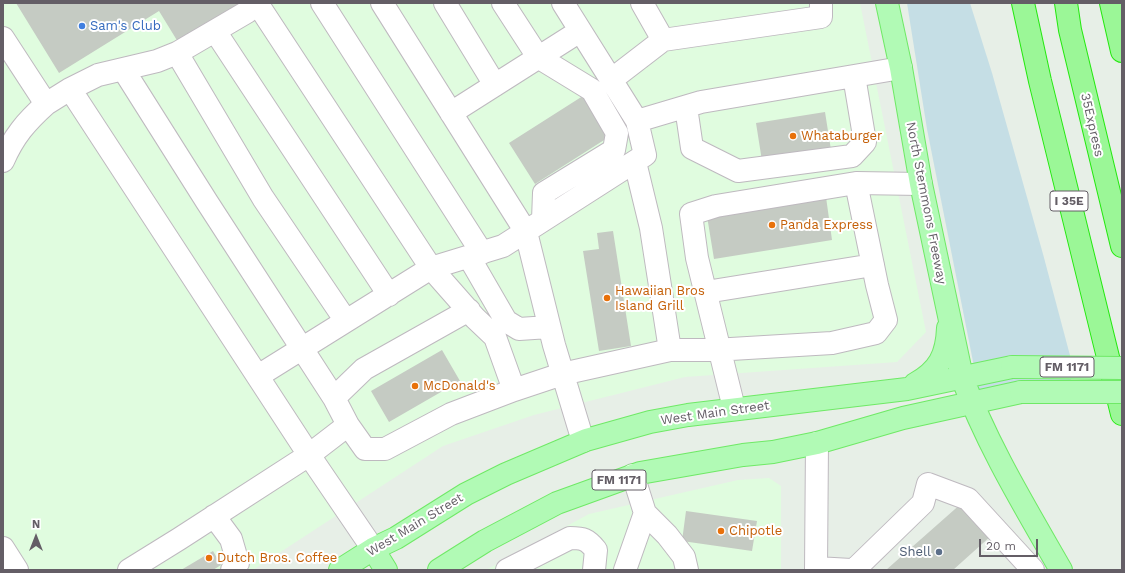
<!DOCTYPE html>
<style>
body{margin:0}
#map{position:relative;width:1125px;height:573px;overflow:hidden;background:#e7efe7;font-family:"Work Sans",sans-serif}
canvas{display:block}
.frame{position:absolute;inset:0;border:4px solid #645e66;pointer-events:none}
.north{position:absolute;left:16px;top:517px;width:40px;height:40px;-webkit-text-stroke:3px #fff;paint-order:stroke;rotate:0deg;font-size:11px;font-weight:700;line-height:16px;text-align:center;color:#645e66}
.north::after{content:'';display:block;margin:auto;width:14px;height:18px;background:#645e66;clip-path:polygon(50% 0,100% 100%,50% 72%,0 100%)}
.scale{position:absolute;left:979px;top:539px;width:59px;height:18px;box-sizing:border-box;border:2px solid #645e66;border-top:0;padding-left:5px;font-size:12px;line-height:14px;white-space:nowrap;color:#645e66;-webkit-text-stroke:3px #fff;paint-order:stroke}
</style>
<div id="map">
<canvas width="1125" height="573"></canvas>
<div class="frame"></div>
<div class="north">N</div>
<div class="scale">20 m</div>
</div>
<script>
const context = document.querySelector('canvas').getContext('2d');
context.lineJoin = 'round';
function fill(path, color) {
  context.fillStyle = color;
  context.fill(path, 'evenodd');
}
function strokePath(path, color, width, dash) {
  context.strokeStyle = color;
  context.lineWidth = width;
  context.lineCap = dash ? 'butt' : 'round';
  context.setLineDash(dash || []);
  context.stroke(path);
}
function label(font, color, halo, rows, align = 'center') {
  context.font = font + ' "Work Sans",sans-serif';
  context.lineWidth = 4;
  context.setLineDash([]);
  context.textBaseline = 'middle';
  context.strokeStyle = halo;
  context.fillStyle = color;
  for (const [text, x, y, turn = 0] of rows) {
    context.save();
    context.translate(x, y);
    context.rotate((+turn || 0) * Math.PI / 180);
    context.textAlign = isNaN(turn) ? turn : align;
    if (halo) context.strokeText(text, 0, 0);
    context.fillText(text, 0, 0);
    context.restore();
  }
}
fill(new Path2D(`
 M3,3H860L926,332L897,362L685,377L534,415L443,446L253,570H3Z
 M769,478L781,486V570H486L589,514L738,480Z`), '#e0fcdf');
fill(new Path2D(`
 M907,3H970L992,73L1043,254L1072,363L1070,398L980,397L927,129Z`), '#c5dee5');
fill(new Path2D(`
 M16,3H241L178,42L159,11L59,73Z
 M586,94L612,135L535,184L509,143Z
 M825,112L831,150L762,161L756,123Z
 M826,197L832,240L714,259L707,216Z
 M613,231L631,346L599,351L583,251L599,249L597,233Z
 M442,350L460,381L389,422L371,391Z
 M963,502L992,535L953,570H886Z
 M686,511L757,521L752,551L682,541Z
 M213,551L221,565L213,570H181Z`), '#c5cbc3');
const minor = new Path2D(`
 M257,3L431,268L475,318L495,337L514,390
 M322,3L482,253
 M382,3L526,232L554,345L583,441
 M445,3L495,85
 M503,3L538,57L592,90L617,133L614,150L544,193L543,220
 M215,31L389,295
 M3,38L46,104L70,89L98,75L157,61L177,53L247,12L253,3
 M663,40L821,17V3
 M177,53L263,198L346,321
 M123,69L207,202L334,398
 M611,80L663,40L642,3
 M70,89L309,455L373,549
 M686,107L692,148L738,171L852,156L865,142L854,76
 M451,113L580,31
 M637,121L701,102L901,68
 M3,161C14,136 26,122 46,104
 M635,162L651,228L670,350
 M469,257L506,321L519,329L549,327
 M706,292L873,265
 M469,310L364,369L334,398L348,425L365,449H385L451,414L514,390L562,374L670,350H714L832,343L876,333L886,320L877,285L856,183L921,184
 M258,376L431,268L503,246L645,155L637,121L563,3
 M734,408L697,258L691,214L716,206L856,183
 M645,513L667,535L684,557L687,570
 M214,516L231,539L238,563L232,570
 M3,548L17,570
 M816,568L851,570
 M129,570L179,539L309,455L348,425
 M507,570L570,538C583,538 587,539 596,550L594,570
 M625,570L645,513L633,475
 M816,570L817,443
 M854,570L923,503L928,484L968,499L1033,570`);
const major = new Path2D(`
 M887,3L901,68L921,184L962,377C987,445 1025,507 1061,570
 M915,384C939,371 947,355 948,328
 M373,549L386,570
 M340,570L373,549L396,538L466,494L506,474L586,440L650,422L688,415L907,389L1012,367
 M439,570L485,541L557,503L640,473L743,455L773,452L817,443L903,418L1021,392`);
const highway = new Path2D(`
 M1023,3L1040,81L1122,414
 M1066,3L1070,30L1122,246
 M1111,3L1122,51`);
strokePath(minor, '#beb9bf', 24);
strokePath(major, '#6fe966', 24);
strokePath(highway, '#24e80f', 24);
strokePath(minor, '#fff', 22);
strokePath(major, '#b1fab5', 22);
strokePath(highway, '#9bf797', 22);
const majorBridge = new Path2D(`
 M1012,367L1122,368
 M1021,392H1122`);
strokePath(majorBridge, '#6fe966', 24, []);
strokePath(majorBridge, '#b1fab5', 22);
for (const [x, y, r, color] of [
 [82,26,4,"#3f7fe0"],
 [793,136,4,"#e8710a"],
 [772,225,4,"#e8710a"],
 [607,298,4,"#e8710a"],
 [415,386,4,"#e8710a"],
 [721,531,4,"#e8710a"],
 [939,552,4,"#5c6f8a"],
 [209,558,4,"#e8710a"]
]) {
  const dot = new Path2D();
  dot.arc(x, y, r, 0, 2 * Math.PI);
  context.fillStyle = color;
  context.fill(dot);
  strokePath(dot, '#fff', 1.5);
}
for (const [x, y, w] of [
 [1069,201,38],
 [1067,367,54],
 [619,480,54]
]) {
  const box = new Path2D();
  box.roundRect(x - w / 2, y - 10, w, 20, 3);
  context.fillStyle = '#fff';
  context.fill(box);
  strokePath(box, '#645e66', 1);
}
label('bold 12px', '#645e66', null, [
 ["I 35E",1069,201],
 ["FM 1171",1067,367],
 ["FM 1171",619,480]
]);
label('13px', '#366cbe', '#fff', [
 ["Sam's Club",90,26]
], 'left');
label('13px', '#645e66', '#fff', [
 ["35Express",1092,125,77],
 ["North Stemmons Freeway",926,203,79],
 ["West Main Street",715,413,-8],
 ["West Main Street",415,525,-31]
]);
label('13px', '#c56008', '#fff', [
 ["Whataburger",801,136],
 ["Panda Express",780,225],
 ["Hawaiian Bros",615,291],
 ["Island Grill",615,306],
 ["McDonald's",423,386],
 ["Chipotle",729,531],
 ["Dutch Bros. Coffee",217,558]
], 'left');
label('13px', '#4e5e75', '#fff', [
 ["Shell",931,552]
], 'right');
</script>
